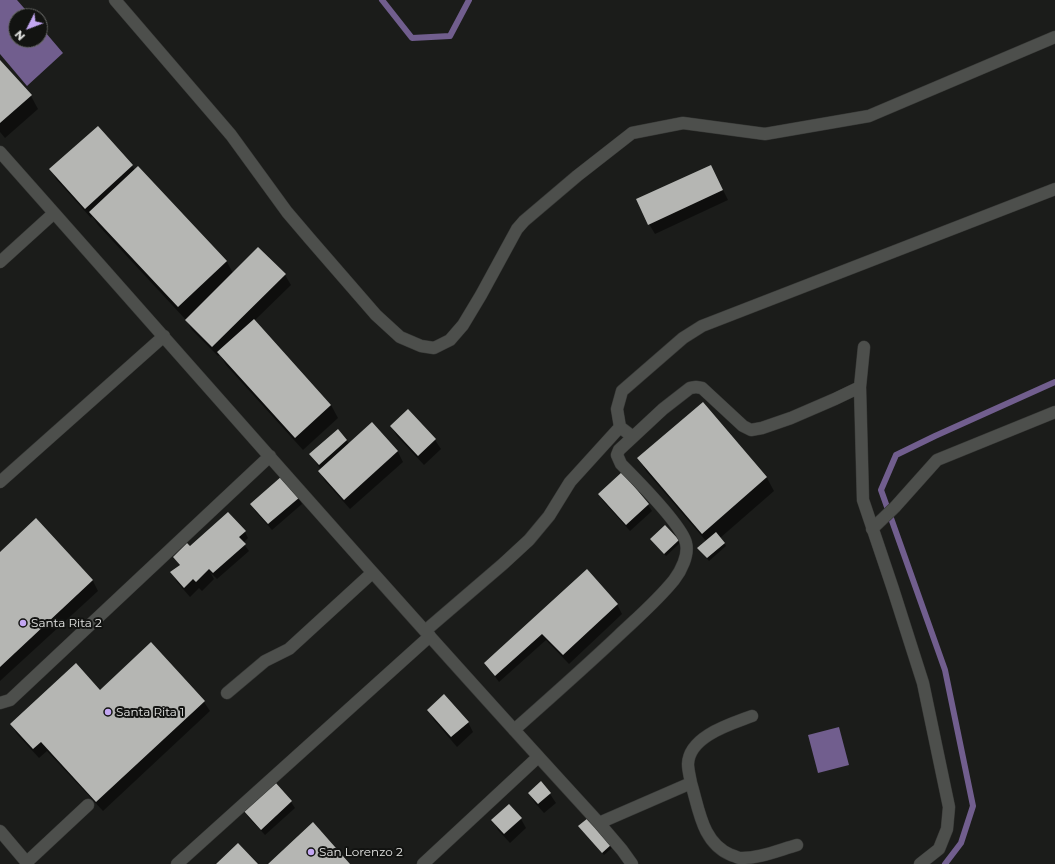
<!DOCTYPE html>
<style>
body{margin:0}
#map{position:relative;width:1055px;height:864px;overflow:hidden;background:#1b1c1a;font-family:Montserrat,sans-serif}
canvas{display:block}
.north{position:absolute;left:8px;top:8px;width:40px;height:40px;box-sizing:border-box;background:#121311;border:1px solid #666765;border-radius:50%;rotate:228deg;font-size:11px;font-weight:700;line-height:16px;text-align:center;color:#e5e6e4}
.north::after{content:'';display:block;margin:auto;width:14px;height:18px;background:#c3a7f2;clip-path:polygon(50% 0,100% 100%,50% 72%,0 100%)}
</style>
<div id="map">
<canvas width="1055" height="864"></canvas>
<div class="north">N</div>
</div>
<script>
const context = document.querySelector('canvas').getContext('2d');
context.lineJoin = 'round';
function fill(path, color) {
  context.fillStyle = color;
  context.fill(path, 'evenodd');
}
function strokePath(path, color, width, dash) {
  context.strokeStyle = color;
  context.lineWidth = width;
  context.lineCap = dash ? 'butt' : 'round';
  context.setLineDash(dash || []);
  context.stroke(path);
}
function label(font, color, halo, rows, align = 'center') {
  context.font = font + ' Montserrat,sans-serif';
  context.lineWidth = 4;
  context.setLineDash([]);
  context.textBaseline = 'middle';
  context.strokeStyle = halo;
  context.fillStyle = color;
  for (const [text, x, y, turn = 0] of rows) {
    context.save();
    context.translate(x, y);
    context.rotate((+turn || 0) * Math.PI / 180);
    context.textAlign = isNaN(turn) ? turn : align;
    if (halo) context.strokeText(text, 0, 0);
    context.fillText(text, 0, 0);
    context.restore();
  }
}
fill(new Path2D(`
 M0,0H17L31,16H16V40H40V26L63,53L27,86L0,54Z
 M839,727L849,765L818,773L808,735Z`), '#715e8e');
fill(new Path2D(`
 M0,61L31,96L38,109L5,138L0,132Z
 M98,127L132,166L135,170L138,167L227,262L233,273L285,275L291,285L254,321L331,405L338,418L303,450L226,365L220,355L218,356L192,330L186,320L98,225L92,216L91,218L56,179L51,170Z
 M711,166L728,200L655,234L649,224Z
 M703,403L767,478L774,491L720,538L726,546L709,561L700,551L706,541L646,471L638,458Z
 M372,423L398,452L403,462L350,509L325,481L319,471L321,470L310,454L338,430L349,444Z
 M391,426L435,440L441,449L424,465L397,436Z
 M622,474L648,505L652,511L630,531L603,501L599,494Z
 M299,498L302,504L272,530L255,511L252,504Z
 M36,520L93,581L98,591L0,681V553Z
 M245,532L248,538L243,543L249,551L217,579L210,572L214,579L202,591L199,588L190,597L177,582L172,573L180,566L174,557L190,548Z
 M678,540L680,543L666,556L653,542Z
 M617,604L622,614L569,664L546,640L499,682L485,663L533,625Z
 M100,691L204,702L210,711L103,811L47,751L39,758L17,734L11,724Z
 M428,710L468,722L473,732L457,747L434,720Z
 M541,783L550,794L556,803L544,813L535,803L529,793Z
 M275,784L291,802L295,808L265,835L248,817L245,811Z
 M521,819L526,828L510,843L498,830L493,820Z
 M588,819L613,847L604,855L581,829Z`), '#0007');
strokePath(new Path2D(`
 M382,0L412,38L450,36L469,0
 M945,864L961,843L973,806L945,670L881,490L896,455L935,436L1055,382`), '#715e8e', 6);
fill(new Path2D(`
 M0,60L32,95L0,123Z
 M98,126L133,165L85,209L49,169Z
 M711,165L723,190L648,225L636,199Z
 M138,166L227,261L178,307L89,212Z
 M258,247L286,274L212,347L185,320Z
 M254,319L331,405L295,438L217,352Z
 M703,402L767,477L702,534L637,458Z
 M408,409L436,439L418,456L390,426Z
 M372,422L398,451L344,500L318,471Z
 M338,429L347,440L319,465L309,454Z
 M622,472L649,504L626,525L598,494Z
 M282,476L300,497L268,524L250,504Z
 M228,512L246,531L239,537L246,544L213,573L209,569L196,582L193,579L184,588L170,572L180,565L173,557L187,543L190,546Z
 M36,518L93,580L0,667V552Z
 M665,525L679,540L664,554L650,539Z
 M716,532L725,543L707,558L697,548Z
 M587,569L618,604L563,655L542,634L495,676L484,663Z
 M151,642L205,701L96,802L41,742L33,749L10,724L76,663L100,690Z
 M444,694L469,722L451,737L427,710Z
 M541,781L551,793L538,804L528,793Z
 M275,782L292,801L261,830L243,810Z
 M509,804L522,818L504,834L491,820Z
 M588,818L612,844L602,853L578,826Z
 M313,822L350,864H268Z
 M238,843L258,864H216Z`), '#b5b6b3');
const minor = new Path2D(`
 M115,0L231,135L287,212L310,239L376,315L400,337L421,346L434,348L450,340L463,325L481,295L517,229L524,221L577,176L632,133L683,123L765,134L869,116L1055,37
 M0,152C199,376 396,602 599,823L622,850L632,864
 M0,262L54,213
 M860,387L863,500L893,589L923,683L949,807L947,829L939,849L920,864
 M633,437L620,427L617,409L622,391L683,338L702,326L1055,189
 M0,482L164,336
 M872,529L895,507L937,460L1055,412
 M425,631L503,564L529,540L549,516L570,482L620,427
 M227,693L265,661L289,649L372,573
 M0,703L10,700L270,456
 M514,730C549,699 584,668 618,636C637,618 657,601 674,580C681,571 689,555 686,543C682,525 636,479 621,464L617,455L619,450L663,409L690,388L696,387L702,388L743,426L751,430L762,428L791,418L835,399L860,387L864,347
 M691,783C690,777 688,770 688,764C689,736 731,724 752,716
 M599,823L691,783C699,809 702,843 731,855C734,856 737,857 739,858C758,859 779,850 797,845
 M0,831L28,864
 M27,862L88,805
 M177,864L430,636
 M423,864L538,757`);
strokePath(minor, '#373836', 13);
strokePath(minor, '#4d4f4c', 12);
for (const [x, y, r, color] of [
 [23,623,4,"#c3a7f2"],
 [108,712,4,"#c3a7f2"],
 [311,852,4,"#c3a7f2"]
]) {
  const dot = new Path2D();
  dot.arc(x, y, r, 0, 2 * Math.PI);
  context.fillStyle = color;
  context.fill(dot);
  strokePath(dot, '#121311', 1.5);
}
label('12px', '#e5e6e4', '#121311', [
 ["Santa Rita 2",31,623],
 ["Santa Rita 1",116,712],
 ["San Lorenzo 2",319,852]
], 'left');
</script>
